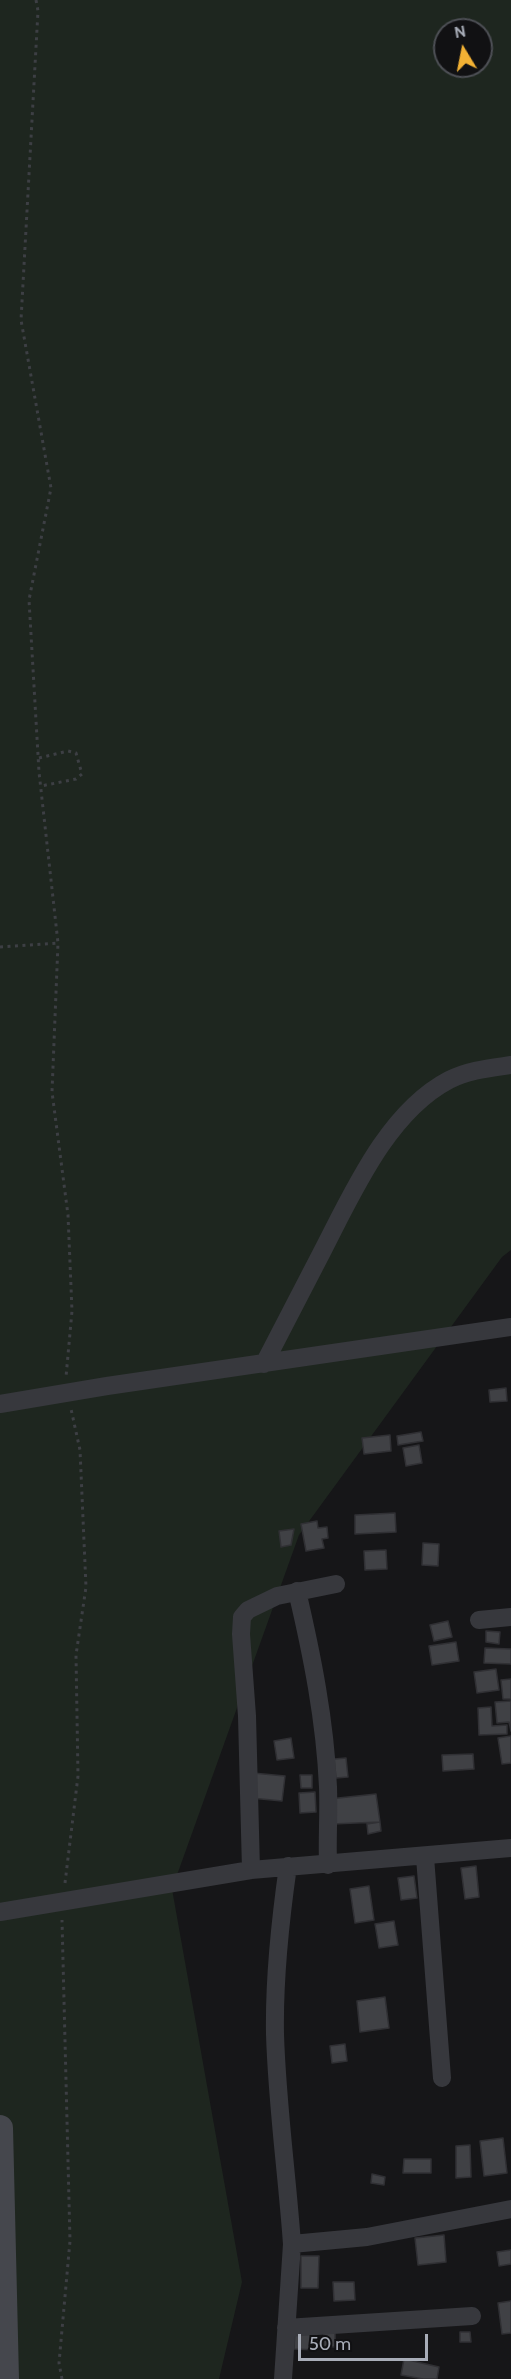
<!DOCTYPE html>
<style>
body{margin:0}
#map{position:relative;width:511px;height:2379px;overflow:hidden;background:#161618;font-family:Cabin,sans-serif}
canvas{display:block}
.north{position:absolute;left:433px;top:18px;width:60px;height:60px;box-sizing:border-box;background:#111113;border:2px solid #4d4f55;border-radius:50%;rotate:350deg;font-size:16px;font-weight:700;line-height:24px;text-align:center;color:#a8adb8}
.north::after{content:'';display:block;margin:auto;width:21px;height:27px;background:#f2b134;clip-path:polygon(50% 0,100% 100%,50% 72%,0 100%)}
.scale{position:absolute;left:298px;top:2334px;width:130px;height:27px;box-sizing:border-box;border:3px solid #a8adb8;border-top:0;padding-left:8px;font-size:18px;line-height:21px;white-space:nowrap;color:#a8adb8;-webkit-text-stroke:4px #111113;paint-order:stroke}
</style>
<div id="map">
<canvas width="511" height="2379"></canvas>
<div class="north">N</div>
<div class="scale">50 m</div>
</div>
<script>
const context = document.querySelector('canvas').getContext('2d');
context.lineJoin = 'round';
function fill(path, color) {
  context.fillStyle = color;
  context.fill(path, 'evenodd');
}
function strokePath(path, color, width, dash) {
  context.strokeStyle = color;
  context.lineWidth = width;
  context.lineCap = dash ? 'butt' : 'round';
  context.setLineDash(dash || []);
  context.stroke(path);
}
fill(new Path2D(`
 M0,0H511V1250L502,1257L299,1535L172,1889L242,2282L219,2379H0ZM445,30H481V66H445Z`), '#1e261f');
const building = new Path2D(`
 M506,1388L507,1401L490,1402L489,1390Z
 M421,1432L423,1441L398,1445L397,1436Z
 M390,1435L391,1451L364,1454L362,1438Z
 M419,1445L422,1463L406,1466L403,1448Z
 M395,1513L396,1532L355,1534V1515Z
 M317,1521L318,1528L327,1527L328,1538L322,1539L324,1548L306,1551L301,1524Z
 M294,1529L291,1545L281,1547L279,1531Z
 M423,1543L439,1544L438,1566L422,1565Z
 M386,1550L387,1569L365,1570L364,1551Z
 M448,1621L452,1637L434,1641L430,1625Z
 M486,1631L500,1632L499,1644L486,1642Z
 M456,1642L459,1661L432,1665L429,1646Z
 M485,1648L511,1649V1664L484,1663Z
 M496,1669L499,1690L477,1693L474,1672Z
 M511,1679V1699H503L501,1680Z
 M511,1701V1731L509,1722L497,1723L495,1702Z
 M491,1707L492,1726L507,1725V1734L479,1735L478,1708Z
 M511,1736V1763L502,1764L498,1738Z
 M291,1738L294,1758L277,1760L274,1741Z
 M473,1754L474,1769L443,1771L442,1755Z
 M346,1758L348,1777L336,1778L334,1759Z
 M253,1773L285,1776L282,1801L251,1798Z
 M300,1775H312V1788H301Z
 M315,1792L316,1812L300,1813L299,1793Z
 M376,1794L380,1822L332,1824L329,1799Z
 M380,1822L381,1831L368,1834L367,1824Z
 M476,1866L479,1897L465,1899L461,1868Z
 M414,1876L417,1898L401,1900L398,1878Z
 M369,1886L374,1920L355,1923L350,1889Z
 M394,1921L398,1945L379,1948L375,1924Z
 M385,1997L389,2028L360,2032L357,2001Z
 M345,2044L347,2061L332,2063L330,2046Z
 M503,2138L507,2173L484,2176L480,2141Z
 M470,2145L471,2177L456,2178V2146Z
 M404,2159H431V2173H403Z
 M372,2174L385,2177L384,2185L371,2183Z
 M444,2235L446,2262L418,2265L415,2238Z
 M511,2250V2264L499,2266L497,2252Z
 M301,2256H319L318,2288H301Z
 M333,2282H354L355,2300L334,2301Z
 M511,2301V2333L502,2334L498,2303Z
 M295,2332L318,2333L317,2350L294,2349Z
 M460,2332H470L471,2342H460Z
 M324,2333H335V2347L324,2346Z
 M404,2359L439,2367L437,2379H423L401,2375Z`);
fill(building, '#404145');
strokePath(building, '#303034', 1.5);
strokePath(new Path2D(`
 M36,0L38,11L21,320L51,488L29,600L39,772L58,943L52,1092L68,1215L72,1311L66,1377
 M39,758L68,751L76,753L82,774L76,779L41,786
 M0,947L58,943
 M65,1883L78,1776L76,1655L86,1587L80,1450L71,1409
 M62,2379L59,2363L70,2241L62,1920`), '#3d3f44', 3, [3, 4.5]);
strokePath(new Path2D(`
 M264,1364C284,1326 303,1288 323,1250C353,1192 388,1112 449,1080C468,1070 490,1068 511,1065
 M0,1404L107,1386L511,1327
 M297,1591C312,1655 325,1720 328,1787C329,1813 327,1839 328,1865
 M479,1620L511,1617
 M425,1857L442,2078
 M288,1866C280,1922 274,1978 275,2034C277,2104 287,2174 292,2244L367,2237L511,2209
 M251,1870L247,1716L241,1634L242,1617L248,1610L277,1596L336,1584
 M0,1912L251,1870L511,1848
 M286,2328L472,2316
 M283,2379L292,2244`), '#37383d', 18);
strokePath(new Path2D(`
 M0,2128L6,2379`), '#45474d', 26);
</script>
